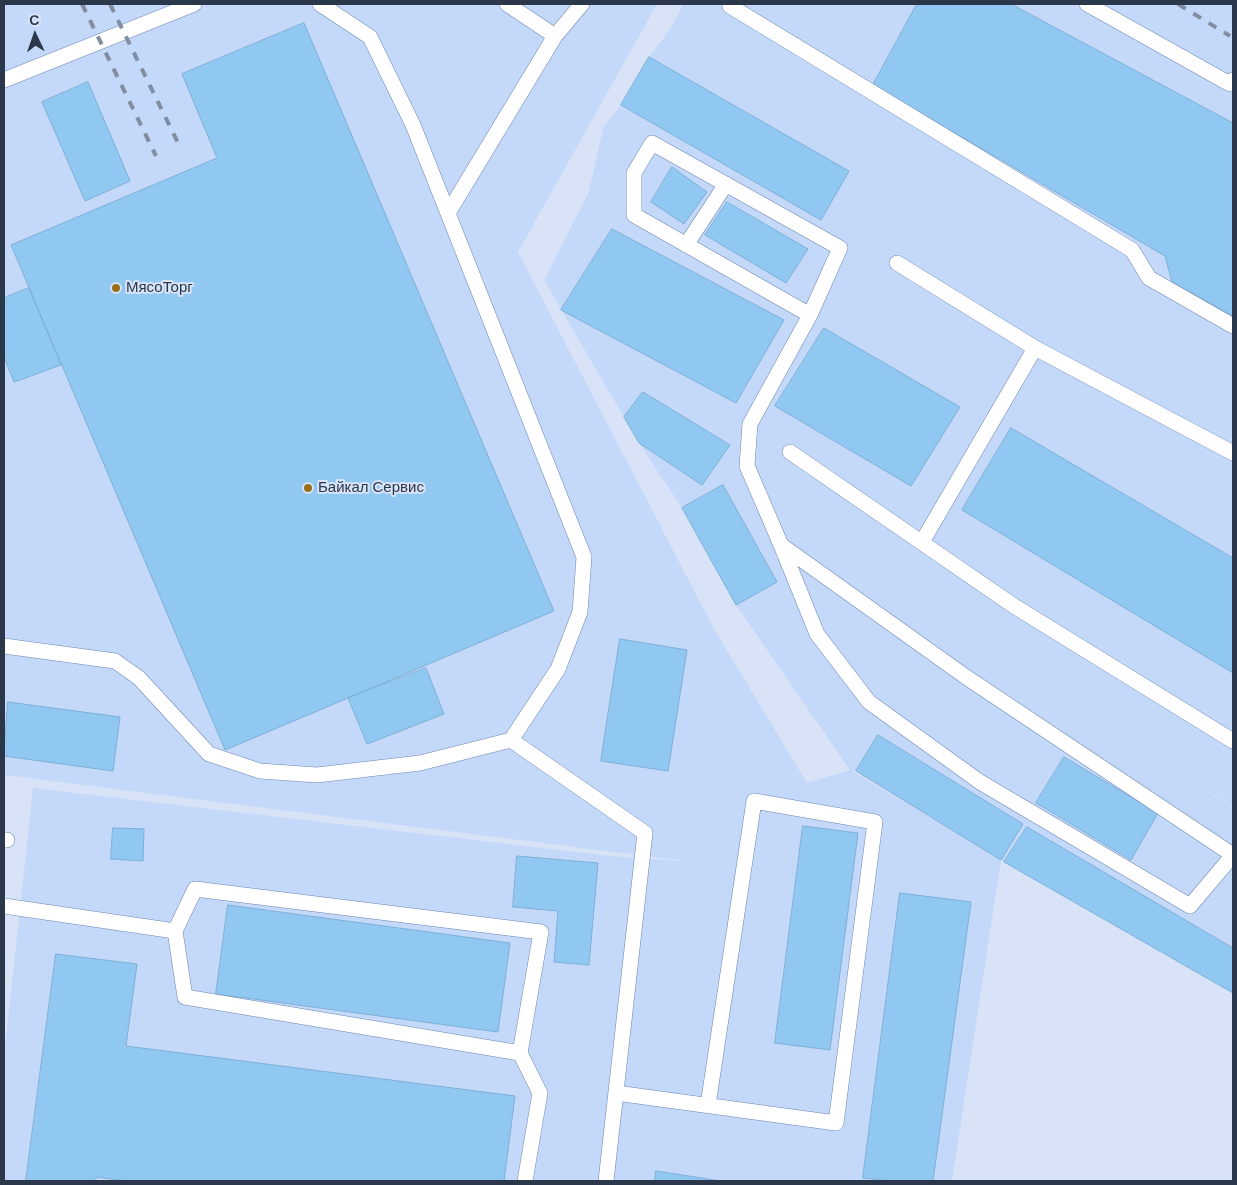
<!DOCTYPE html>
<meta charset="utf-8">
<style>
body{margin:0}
#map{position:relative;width:1237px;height:1185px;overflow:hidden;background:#d8e3f8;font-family:"DM Sans",sans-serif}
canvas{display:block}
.frame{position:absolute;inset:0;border:5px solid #2b374a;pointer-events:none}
.north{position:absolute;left:10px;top:10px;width:50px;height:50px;-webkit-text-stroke:4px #d8e3f8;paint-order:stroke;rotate:357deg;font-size:14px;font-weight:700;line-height:20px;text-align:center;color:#2b374a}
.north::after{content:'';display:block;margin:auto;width:18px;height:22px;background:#2b374a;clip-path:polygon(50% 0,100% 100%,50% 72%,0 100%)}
</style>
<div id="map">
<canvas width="1237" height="1185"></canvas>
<div class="frame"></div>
<div class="north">С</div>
</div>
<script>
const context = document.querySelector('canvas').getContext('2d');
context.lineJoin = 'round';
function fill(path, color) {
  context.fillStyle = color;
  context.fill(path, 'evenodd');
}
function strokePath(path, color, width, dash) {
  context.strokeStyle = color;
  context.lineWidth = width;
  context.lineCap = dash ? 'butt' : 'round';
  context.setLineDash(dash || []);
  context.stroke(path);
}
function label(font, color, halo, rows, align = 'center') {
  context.font = font + ' "DM Sans",sans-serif';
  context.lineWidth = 4;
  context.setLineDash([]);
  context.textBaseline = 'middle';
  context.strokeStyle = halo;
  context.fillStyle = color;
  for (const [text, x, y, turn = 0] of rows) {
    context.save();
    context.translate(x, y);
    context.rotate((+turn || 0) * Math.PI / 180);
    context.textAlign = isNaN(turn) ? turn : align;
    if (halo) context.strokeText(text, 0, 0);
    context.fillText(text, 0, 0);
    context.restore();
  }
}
fill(new Path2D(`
 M4,4H657L518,252L714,629L807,783L850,770L736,605L682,508L639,443L544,280L588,194L604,126L621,105L649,57L671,28L683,4H1233V807L1168,767L1233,808V993L1001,860L952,1181H4V1057L33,788L610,856L694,862L4,775ZM852,770L856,771L950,829L852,771Z`), '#c4d8fa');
const building = new Path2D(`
 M917,4H1011L1233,123V316L1172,282L1165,256L873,85Z
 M304,23L554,611L225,750L11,245L217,158L182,74Z
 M649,57L849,171L821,220L621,105Z
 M88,82L130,181L85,201L42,102Z
 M672,167L707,192L684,224L651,202Z
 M727,202L808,249L786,283L705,235Z
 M612,229L784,320L736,403L561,310Z
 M29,288L61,365L14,382L4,357V298Z
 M824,328L960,407L911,486L775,406Z
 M643,392L730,445L702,485L639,443L624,417Z
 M1011,428L1233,558V673L962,510Z
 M723,485L777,582L736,605L682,508Z
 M620,639L687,650L668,771L601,761Z
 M426,668L444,714L367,744L348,698Z
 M8,702L120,717L113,771L4,756Z
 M878,735L1023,824L1001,860L856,771Z
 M1064,757L1158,813L1131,860L1036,803Z
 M803,826L858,833L830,1050L775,1043Z
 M1027,827L1233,948V993L1004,862Z
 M113,828L144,829L143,861L111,859Z
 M517,856L598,863L589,965L554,962L558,911L513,907Z
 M900,893L971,902L933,1181H891L863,1178Z
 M228,905L510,943L498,1032L216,994Z
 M56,954L137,964L126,1046L515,1096L504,1181H126L96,1177V1181H26Z
 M656,1171L721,1181H655Z`);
fill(building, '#90c8f2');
strokePath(building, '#7eb0d6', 1);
const service = new Path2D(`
 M320,4L370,37L413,125L584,557L580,612L558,669L511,740
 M507,4L555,36
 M730,4V6L1132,250L1149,278L1233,326
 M1087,4L1230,84L1233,80
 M4,80L194,4
 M448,213L555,36L582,4
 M686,245L726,184
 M897,263L1035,348L1233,453
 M810,315L634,215V173L652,143L840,248L810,315L750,424L747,466L781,545L966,677L1233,855
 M790,452L1014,606L1233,741
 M922,542L1035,348
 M781,545L817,634L869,702L980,782L1190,906L1233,855
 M4,646L115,661L139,678L209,754L260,771L317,775L420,763L511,740L645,833L606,1181
 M4,840H7
 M4,906L175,931L195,889L541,932L520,1053L540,1093L525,1181
 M175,931L185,997L520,1053
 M616,1093C689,1103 763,1113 836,1123L875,822L754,801L708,1105`);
strokePath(service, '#6c86b4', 16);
strokePath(service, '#fff', 15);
strokePath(new Path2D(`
 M82,4L156,156
 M110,4L181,149
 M1178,4L1230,36`), '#828da1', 4, [9, 9]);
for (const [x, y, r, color] of [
 [116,288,5,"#99711d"],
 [308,488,5,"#99711d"]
]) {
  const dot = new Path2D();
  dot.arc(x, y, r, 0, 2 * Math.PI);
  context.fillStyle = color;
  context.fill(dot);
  strokePath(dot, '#d8e3f8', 2);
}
label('15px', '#2b374a', '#d8e3f8', [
 ["МясоТорг",126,288],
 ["Байкал Сервис",318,488]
], 'left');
</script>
